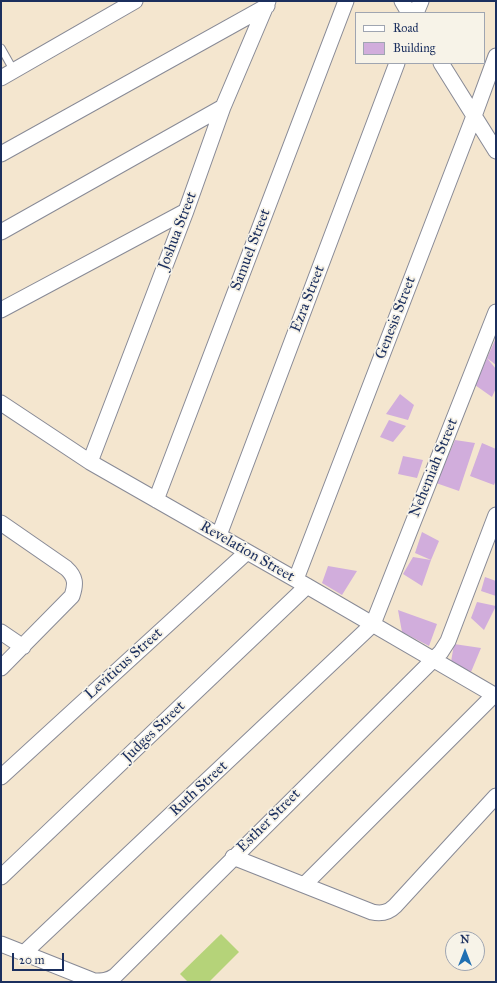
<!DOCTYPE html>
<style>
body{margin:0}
#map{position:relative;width:497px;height:983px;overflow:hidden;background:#f4e6cf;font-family:"IM FELL Great Primer",serif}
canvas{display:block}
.frame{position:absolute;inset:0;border:2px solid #1b2f5e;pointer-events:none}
.legend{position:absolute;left:355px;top:12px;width:130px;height:52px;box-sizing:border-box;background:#f7f3e8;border:1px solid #9fa5b1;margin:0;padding:5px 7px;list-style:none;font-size:12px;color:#1b2f5e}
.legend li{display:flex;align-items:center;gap:8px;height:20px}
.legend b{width:20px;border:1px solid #9fa5b1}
.north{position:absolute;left:445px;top:931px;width:40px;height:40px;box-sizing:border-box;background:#f7f3e8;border:1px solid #9fa5b1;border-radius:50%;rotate:0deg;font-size:11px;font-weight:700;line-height:16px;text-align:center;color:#1b2f5e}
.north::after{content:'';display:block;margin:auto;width:14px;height:18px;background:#1f6fb2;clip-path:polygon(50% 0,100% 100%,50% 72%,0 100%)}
.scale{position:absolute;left:12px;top:953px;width:52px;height:18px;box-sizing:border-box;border:2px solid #1b2f5e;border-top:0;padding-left:5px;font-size:12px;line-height:14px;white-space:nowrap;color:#1b2f5e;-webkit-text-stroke:3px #f7f3e8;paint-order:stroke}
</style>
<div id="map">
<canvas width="497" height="983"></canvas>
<div class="frame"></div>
<ul class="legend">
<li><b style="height:5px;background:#fff"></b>Road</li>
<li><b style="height:11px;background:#d1addc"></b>Building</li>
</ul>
<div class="north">N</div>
<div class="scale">20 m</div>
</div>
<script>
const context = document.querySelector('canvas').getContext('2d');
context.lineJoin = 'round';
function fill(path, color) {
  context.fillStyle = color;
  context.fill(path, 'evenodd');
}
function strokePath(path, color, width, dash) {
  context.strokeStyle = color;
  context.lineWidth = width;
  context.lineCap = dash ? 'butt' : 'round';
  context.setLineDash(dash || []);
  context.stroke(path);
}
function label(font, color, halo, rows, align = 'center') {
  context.font = font + ' "IM FELL Great Primer",serif';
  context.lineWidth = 3.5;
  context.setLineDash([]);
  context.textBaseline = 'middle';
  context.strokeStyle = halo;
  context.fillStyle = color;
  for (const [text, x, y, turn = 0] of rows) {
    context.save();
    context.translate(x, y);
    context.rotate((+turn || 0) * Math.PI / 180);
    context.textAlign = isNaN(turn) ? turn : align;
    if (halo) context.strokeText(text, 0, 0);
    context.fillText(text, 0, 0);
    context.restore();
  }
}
fill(new Path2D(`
 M221,934L239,952L209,982H188L180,974Z`), '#b5d379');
fill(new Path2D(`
 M495,340L496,341V365L487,358Z
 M487,358L496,369V388L492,397L475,385Z
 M400,394L414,405L408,420L386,414Z
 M389,420L406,426L393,442L380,437Z
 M455,440L475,443L459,491L436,483Z
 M482,443L496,449V480L494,485L470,476Z
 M403,456L423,460L417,478L398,474Z
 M422,532L439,541L431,560L422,586L403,574L413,557L431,560L415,553Z
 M328,566L357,571L342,595L322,583Z
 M485,577L496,581V596L481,591Z
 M477,602L496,606L484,630L471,618Z
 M398,610L437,624L429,646L402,632Z
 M454,644L481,648L471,672L451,662Z`), '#d1addc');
const lane = new Path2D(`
 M1,48L14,71`);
const street = new Path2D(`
 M402,1L409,13
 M416,13L421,1
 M441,63L496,151
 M1,78L135,1
 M1,154L267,6
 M1,232L223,107
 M1,310L186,211
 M1,403L90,462L307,586L496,696
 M90,462L186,211L223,107L268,1
 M156,500L346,1
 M1,523L66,568C76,577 76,584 72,596L1,668
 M219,535L397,63
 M296,579L474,116L496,56
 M1,632L23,647
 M1,777L247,552
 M233,857L372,912C381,914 388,913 395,906L496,796
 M1,877L307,586
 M304,885L494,695
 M1,944L94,981C102,981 108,981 115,976L441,652L448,641L496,515
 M24,953L373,624L496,312`);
strokePath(lane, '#888a96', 9);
strokePath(street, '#888a96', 17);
strokePath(lane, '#fff', 7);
strokePath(street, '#fff', 15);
label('15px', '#1b2f5e', '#f7f3e8', [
 ["Joshua Street",178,231,-69],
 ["Samuel Street",251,250,-69],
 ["Ezra Street",308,299,-69],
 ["Genesis Street",396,318,-69],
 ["Nehemiah Street",434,468,-68],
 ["Revelation Street",247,552,30],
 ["Leviticus Street",124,664,-42],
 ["Judges Street",154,732,-44],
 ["Ruth Street",199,789,-43],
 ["Esther Street",269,821,-45]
]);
</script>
